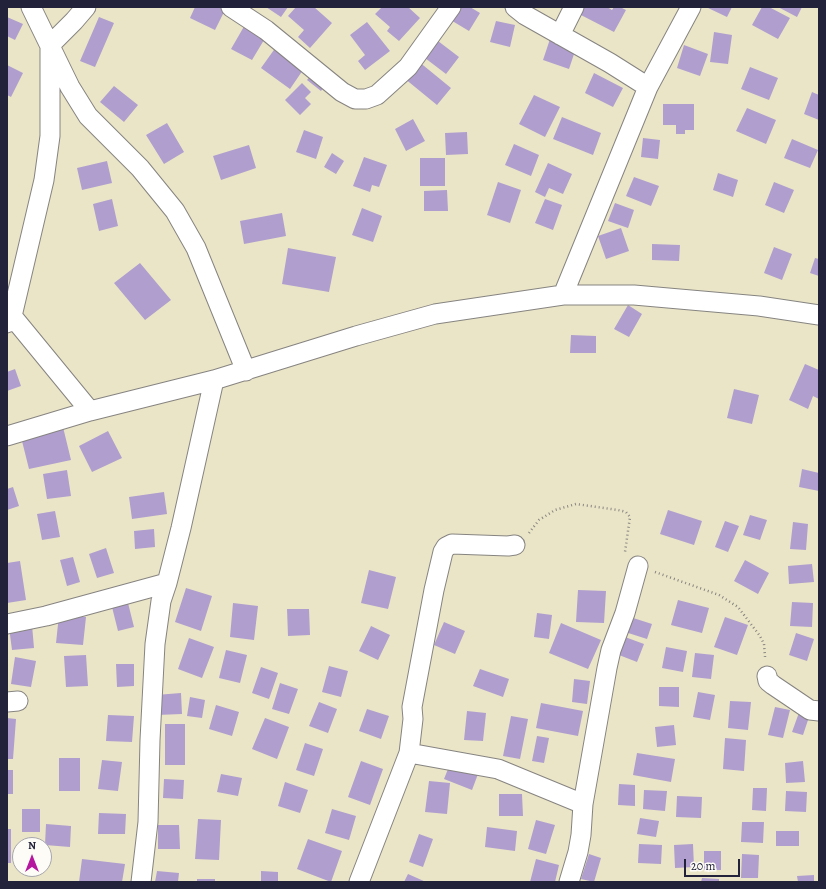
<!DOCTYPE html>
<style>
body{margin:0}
#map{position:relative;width:826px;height:889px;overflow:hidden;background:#ebe5c7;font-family:Alegreya,serif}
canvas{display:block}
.frame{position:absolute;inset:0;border:8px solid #22223b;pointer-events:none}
.north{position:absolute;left:12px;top:837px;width:40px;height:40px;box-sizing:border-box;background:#fdfcf7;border:1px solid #a5a5ac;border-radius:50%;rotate:0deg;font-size:11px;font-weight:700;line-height:16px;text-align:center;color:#22223b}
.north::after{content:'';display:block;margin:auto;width:14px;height:18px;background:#b5179e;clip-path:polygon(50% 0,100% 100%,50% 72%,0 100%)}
.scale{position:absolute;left:684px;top:859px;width:56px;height:18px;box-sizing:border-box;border:2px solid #22223b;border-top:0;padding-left:5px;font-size:12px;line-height:14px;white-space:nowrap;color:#22223b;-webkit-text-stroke:3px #fdfcf7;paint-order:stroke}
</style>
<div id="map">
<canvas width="826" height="889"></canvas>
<div class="frame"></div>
<div class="north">N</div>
<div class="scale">20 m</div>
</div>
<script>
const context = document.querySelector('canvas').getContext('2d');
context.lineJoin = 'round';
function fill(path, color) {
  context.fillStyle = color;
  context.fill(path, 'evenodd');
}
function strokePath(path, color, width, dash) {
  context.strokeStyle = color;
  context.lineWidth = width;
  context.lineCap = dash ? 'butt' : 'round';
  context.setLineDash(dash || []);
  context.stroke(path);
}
fill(new Path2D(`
 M195,7H225L226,8L215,30L190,18Z
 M266,7H288L281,17Z
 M296,7H314L332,23L310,48L298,37L304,30L288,16Z
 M382,7H408L420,18L399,41L387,31L390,27L375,14Z
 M457,7H470L480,13L469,31L449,19Z
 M582,7H607L612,10L614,7H620L626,10L614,32L579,14Z
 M706,7H732L727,17Z
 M762,7H769L790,18L778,39L752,25Z
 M778,7H802L797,17Z
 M7,17L23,24L15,40L7,36Z
 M99,17L114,23L95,67L80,61Z
 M496,21L515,25L510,47L490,42Z
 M367,22L390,51L365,70L358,61L365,55L350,35Z
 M246,23L267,35L252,60L231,49Z
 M714,32L732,35L728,64L710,62Z
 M550,39L576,48L569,69L543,60Z
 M438,41L459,57L446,74L425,58Z
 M684,45L708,54L700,76L677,68Z
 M276,47L305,67L290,89L261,68Z
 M418,61L451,88L437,105L404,78Z
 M7,65L23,73L11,97L7,95Z
 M750,67L778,78L769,100L741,89Z
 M315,70L329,80L321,91L307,80Z
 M594,73L623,88L613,107L585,93Z
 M302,83L311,92L305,98L311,104L300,115L285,100Z
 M114,86L138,105L124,122L100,102Z
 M812,92L819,95V120L804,114Z
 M534,95L560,107L545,137L519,124Z
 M663,104H694V130H685V134H676V125H663Z
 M747,108L776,120L766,144L736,131Z
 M562,117L601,133L593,155L553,139Z
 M413,119L425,141L406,151L395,129Z
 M167,123L184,152L164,164L146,135Z
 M304,130L323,137L316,159L296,152Z
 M467,132L468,154L446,155L445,133Z
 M643,138L660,140L658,159L641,157Z
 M792,139L818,150L810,168L784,158Z
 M514,144L539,155L531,176L505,165Z
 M249,145L256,168L221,180L213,156Z
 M332,153L344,161L336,174L324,167Z
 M364,157L387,165L379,187L372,185L370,192L353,186Z
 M420,158H445V186H420Z
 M107,161L112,183L82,190L77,168Z
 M548,163L572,174L563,194L549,188L545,197L535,192Z
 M718,173L738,180L733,197L713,190Z
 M634,177L659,186L651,206L626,196Z
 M498,182L521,190L510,223L487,215Z
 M774,182L794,190L784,213L765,205Z
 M447,190L448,211H424V191Z
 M112,199L118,226L99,231L93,204Z
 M545,199L562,205L553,230L535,223Z
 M615,203L634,210L628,228L608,221Z
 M362,208L382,216L373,242L352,235Z
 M282,213L286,236L244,244L240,221Z
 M621,228L629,251L606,259L598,236Z
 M652,244L680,245L679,261L652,260Z
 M774,247L792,254L782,280L764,273Z
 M288,248L336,257L329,292L282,284Z
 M815,258L819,259V276L810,273Z
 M140,263L171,300L145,320L114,283Z
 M628,305L642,314L629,337L614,329Z
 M571,335L596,336V353H570Z
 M805,364L819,370V399L813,396L808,409L789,400Z
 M15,369L21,386L7,391V372Z
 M734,389L759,395L752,424L727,418Z
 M63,427L71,460L29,469L21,437Z
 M108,431L122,458L92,472L79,446Z
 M802,469L819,473V491L799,487Z
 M67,470L71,496L47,499L43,474Z
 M13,487L19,506L7,510V489Z
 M164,492L167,514L132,519L129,497Z
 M668,510L702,521L694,545L660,534Z
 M55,511L60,537L42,540L37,514Z
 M750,515L767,520L760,540L743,535Z
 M725,521L739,526L728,552L715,547Z
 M793,522L808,524L806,550L790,549Z
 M154,529L155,547L135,549L134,531Z
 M106,548L114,573L97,578L89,554Z
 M73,557L80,582L67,586L60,560Z
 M745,560L769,573L758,594L734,581Z
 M20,561L26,600L7,603V563Z
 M812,564L814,582L789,584L788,566Z
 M369,570L396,577L388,609L361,603Z
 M186,588L212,596L201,631L175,622Z
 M578,590L606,591L604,623L576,622Z
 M127,599L134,627L118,631L111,603Z
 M678,600L709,608L702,633L671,625Z
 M792,602L813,603L812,627L790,626Z
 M233,603L258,606L254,640L230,637Z
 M287,609H309L310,635L288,636Z
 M537,613L552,615L549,639L534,637Z
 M59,615L86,617L83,645L56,643Z
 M627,616L652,624L647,639L622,631Z
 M725,617L748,625L737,655L714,647Z
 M444,622L465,631L455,654L434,645Z
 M561,623L601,640L588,669L549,653Z
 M32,625L34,648L12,650L9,627Z
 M371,626L390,635L378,660L359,651Z
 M796,633L814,639L807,661L789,655Z
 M625,637L644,644L637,662L619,655Z
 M189,638L214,647L202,678L178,669Z
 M666,647L687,651L683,672L662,668Z
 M226,650L247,655L240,683L219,678Z
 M695,653L714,655L711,679L692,677Z
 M86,655L88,686L66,687L64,656Z
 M15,657L36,661L31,687L11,684Z
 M116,664H134V686L117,687Z
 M329,666L348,671L341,697L322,692Z
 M261,667L278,673L269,699L252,693Z
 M480,669L509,679L503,697L473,686Z
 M574,679L590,681L587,704L572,702Z
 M280,683L298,689L289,714L272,709Z
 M659,687H679V707L659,706Z
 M698,692L715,695L710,720L693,717Z
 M181,693L182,714L157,715L156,695Z
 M190,697L205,700L202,718L187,716Z
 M730,701L751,702L748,730L728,728Z
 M319,702L337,709L328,733L309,726Z
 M541,703L583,711L578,736L536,728Z
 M216,705L239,712L232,736L209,729Z
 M775,707L790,710L783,738L768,735Z
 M801,707L811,711L803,735L792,732Z
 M367,709L389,716L381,739L359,731Z
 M467,711L486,713L483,741L464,740Z
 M108,715L134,716L132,742L106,741Z
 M511,716L528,719L520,759L503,756Z
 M7,718L16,719L13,759H7Z
 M265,718L289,727L277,759L252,749Z
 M165,724H185V765H165Z
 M674,725L676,745L657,747L655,727Z
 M537,736L549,738L544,763L532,761Z
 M725,738L746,740L744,771L723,769Z
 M305,743L323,749L314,776L296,770Z
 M637,753L675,759L671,782L633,775Z
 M59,758H80V791H59Z
 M102,760L122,762L118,791L98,789Z
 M361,761L383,769L370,805L348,797Z
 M803,761L805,782L786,783L785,763Z
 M450,764L478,774L472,790L444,779Z
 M7,770H13V794H7Z
 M221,774L242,778L238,796L217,792Z
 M164,779L184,780L183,799L163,798Z
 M429,781L450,783L447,814L425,812Z
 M285,782L308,790L300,813L278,806Z
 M619,784L635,785V806L618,805Z
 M753,788H767L766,811L752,810Z
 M644,790L667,791L665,811L643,809Z
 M786,791L807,792L806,812L785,811Z
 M499,794H522L523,816H499Z
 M677,796L702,797L701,818L676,817Z
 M22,809H40V832H22Z
 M332,809L356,816L349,840L325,833Z
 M99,813L126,814L125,834H98Z
 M640,818L659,821L656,837L637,834Z
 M198,819L221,820L219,860L195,859Z
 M536,820L555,825L546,854L528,849Z
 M742,822H764L763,843L741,842Z
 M46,824L71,826L70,847L45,845Z
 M158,825H179L180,849H158Z
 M487,827L517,831L515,851L485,847Z
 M7,829H11V863H7Z
 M776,831H799V846H776Z
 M419,834L433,839L423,867L409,862Z
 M308,839L342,851L331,882L297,869Z
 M639,844L662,845L661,864L638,863Z
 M693,844L694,867L675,868L674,845Z
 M704,851H721V870H704Z
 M589,854L601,858L594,882L581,879Z
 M742,854L759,855L758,878H741Z
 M82,859L125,864L122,882H79Z
 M536,859L559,865L555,882H530Z
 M157,871L179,873L178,882H155Z
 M261,871L278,872V882H261Z
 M408,874L426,882H404Z
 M814,875V882H798L797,876Z
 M702,878L719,879V882H701Z
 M197,879H215V882H197Z`), '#b09ece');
const minor = new Path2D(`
 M31,7L70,87L88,116L140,168L175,211L196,248L246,371
 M231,7L266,30L342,92L355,99H366L377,95L408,67L451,7
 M515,7L525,15L610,63L648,87
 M560,35L574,7
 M563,295L648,87L691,7
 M7,314L12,316L90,411
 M7,323L12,316L44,180L50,136V45L74,21L86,7
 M7,436L90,411L214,380L356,336L435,314L563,295H634L759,306L819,315
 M7,624L46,616L167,583
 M767,676L768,681L773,685L810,710L819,711
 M7,702L18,701
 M409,753L498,769L583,804
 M141,882L148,822L150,740L155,644L161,601L167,583L181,528L214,380
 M359,882L409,753L413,719L412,707L434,590L443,552L446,547L452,544L508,546L515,545
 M569,882L578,852L581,835L583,804L607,668L611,650L625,613L638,566`);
strokePath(minor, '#868481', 21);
strokePath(new Path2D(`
 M529,533L539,520L555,510L576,504L618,510L626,512L630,517L625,552
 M655,572L719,595L738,607L760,636L764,644L765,657`), '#868481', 2.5, [1, 3]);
strokePath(minor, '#fff', 19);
</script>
